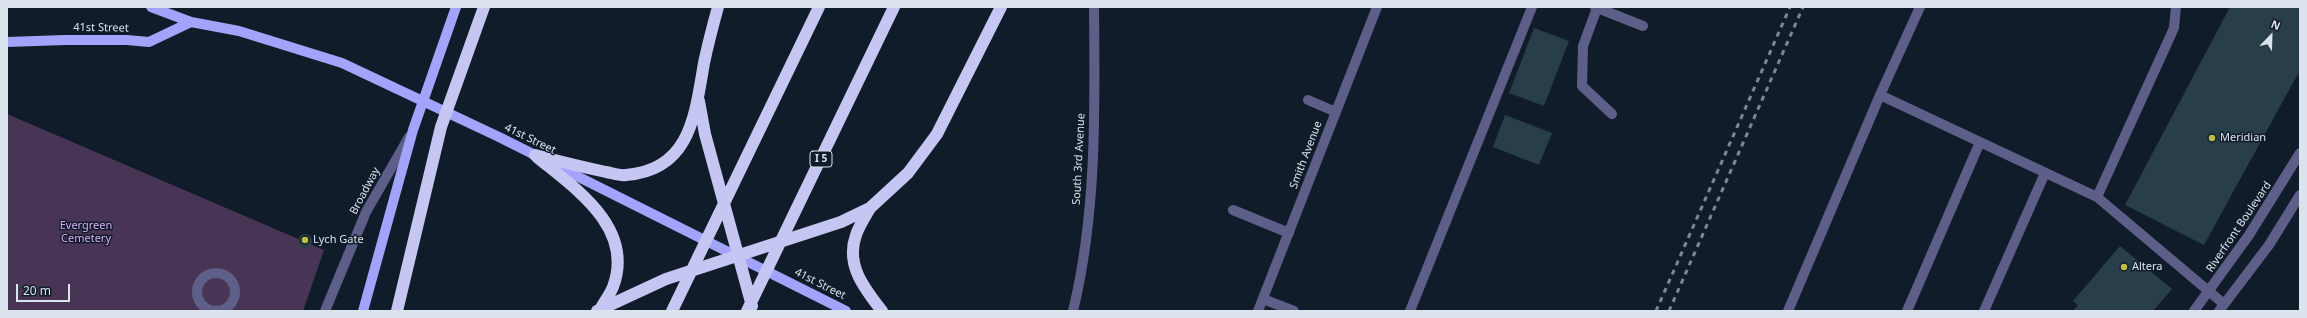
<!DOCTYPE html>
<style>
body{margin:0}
#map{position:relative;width:2307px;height:318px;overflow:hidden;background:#111c2a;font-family:"Noto Sans",sans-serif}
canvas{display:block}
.frame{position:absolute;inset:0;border:8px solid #dbe3ed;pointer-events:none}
.north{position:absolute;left:2251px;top:16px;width:40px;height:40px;-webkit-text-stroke:3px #111c2a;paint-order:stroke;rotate:23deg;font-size:11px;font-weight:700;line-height:16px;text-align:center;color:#dbe3ed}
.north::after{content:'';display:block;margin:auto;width:14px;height:18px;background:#dbe3ed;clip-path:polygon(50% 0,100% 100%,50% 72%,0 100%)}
.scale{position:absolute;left:16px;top:284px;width:54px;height:18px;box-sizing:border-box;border:2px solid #dbe3ed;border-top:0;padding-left:5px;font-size:12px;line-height:14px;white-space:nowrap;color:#dbe3ed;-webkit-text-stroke:3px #111c2a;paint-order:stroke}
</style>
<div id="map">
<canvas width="2307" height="318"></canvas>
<div class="frame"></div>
<div class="north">N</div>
<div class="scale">20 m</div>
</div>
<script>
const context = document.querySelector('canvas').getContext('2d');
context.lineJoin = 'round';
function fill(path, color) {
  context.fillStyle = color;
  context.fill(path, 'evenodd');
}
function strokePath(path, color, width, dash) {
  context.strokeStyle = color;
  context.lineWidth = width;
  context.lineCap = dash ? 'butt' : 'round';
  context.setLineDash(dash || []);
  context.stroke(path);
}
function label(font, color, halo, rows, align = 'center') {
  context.font = font + ' "Noto Sans",sans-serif';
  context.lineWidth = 3;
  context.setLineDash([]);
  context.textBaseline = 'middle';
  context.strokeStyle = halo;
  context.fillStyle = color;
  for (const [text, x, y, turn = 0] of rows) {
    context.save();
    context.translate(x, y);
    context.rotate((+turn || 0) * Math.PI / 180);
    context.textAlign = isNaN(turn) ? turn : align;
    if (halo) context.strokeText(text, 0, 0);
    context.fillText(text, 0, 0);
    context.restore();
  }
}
fill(new Path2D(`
 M7,114L324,250L303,311H7Z`), '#483555');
fill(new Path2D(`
 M2230,7H2300V70L2204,245L2125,205Z
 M1534,28L1569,41L1544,106L1509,93Z
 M1505,115L1552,133L1539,165L1493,147Z
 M298 241a7 7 0 1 1 14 0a7 7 0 1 1-14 0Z
 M2120,246L2172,289L2153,311H2073L2078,305L2073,301Z`), '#283e48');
strokePath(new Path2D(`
 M1595,7L1643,26
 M1597,8L1583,46L1582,86L1612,114
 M1880,95L1920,7
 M1308,100L1336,112
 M2097,197L2174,28L2176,7
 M1233,210L1289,233
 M197 292a19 19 0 1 1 38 0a19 19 0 1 1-38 0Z
 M1263,299L1294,311
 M325,311L366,212L409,137
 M1073,311C1097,213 1095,107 1094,7
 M1258,311L1377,7
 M1410,311L1532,7
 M1788,311L1880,95L2097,197L2224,304
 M1907,311L1980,142
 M1984,311L2045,173
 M2194,311L2249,235L2300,153
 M2219,311L2269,245L2300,195`), '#5e5f89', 10);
strokePath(new Path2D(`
 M151,7L191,22L239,31L342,63L499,137L846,311
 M7,42L65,40H127L149,42L191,22
 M363,311L413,130L456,7`), '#a3a3fb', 10);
strokePath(new Path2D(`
 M699,101L705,134L752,306
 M535,155C558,161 582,167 606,172C612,173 620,176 626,175C691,170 695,114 704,63C708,44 713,25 718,7
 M537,157C576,189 635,228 613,287C610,294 605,301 601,308
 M870,208C865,217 859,226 856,235C845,265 865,289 882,311
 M397,311L441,127L484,7
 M597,311L666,279L841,222L870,208L908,173L937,134L1001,7
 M672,311L819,7
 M747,311L894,7`), '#c5c7f2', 12);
strokePath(new Path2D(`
 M1656,311L1790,7
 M1669,311L1803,7`), '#7d8692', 3, [5, 5]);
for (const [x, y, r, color] of [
 [2212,138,4,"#bcbf44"],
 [305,240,4,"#bcbf44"],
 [2124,267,4,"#bcbf44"]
]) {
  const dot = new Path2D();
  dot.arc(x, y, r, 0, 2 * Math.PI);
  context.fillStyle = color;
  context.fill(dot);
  strokePath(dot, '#111c2a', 1.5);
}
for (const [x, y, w] of [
 [821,159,22]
]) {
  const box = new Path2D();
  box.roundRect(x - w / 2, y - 8, w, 16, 3);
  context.fillStyle = '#111c2a';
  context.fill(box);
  strokePath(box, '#dbe3ed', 1);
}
label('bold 10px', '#dbe3ed', null, [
 ["I 5",821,159]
]);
label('11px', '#dbe3ed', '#111c2a', [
 ["41st Street",101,28,1],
 ["41st Street",530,139,26],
 ["Smith Avenue",1306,155,-69],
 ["South 3rd Avenue",1079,159,-87],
 ["Broadway",365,191,-62],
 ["Riverfront Boulevard",2239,227,-56],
 ["41st Street",820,284,27]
]);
label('11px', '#dbe3ed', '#111c2a', [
 ["Meridian",2220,138],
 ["Lych Gate",313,240],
 ["Altera",2132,267]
], 'left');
label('11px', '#daabf8', '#111c2a', [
 ["Evergreen",86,226],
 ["Cemetery",86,239]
]);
</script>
